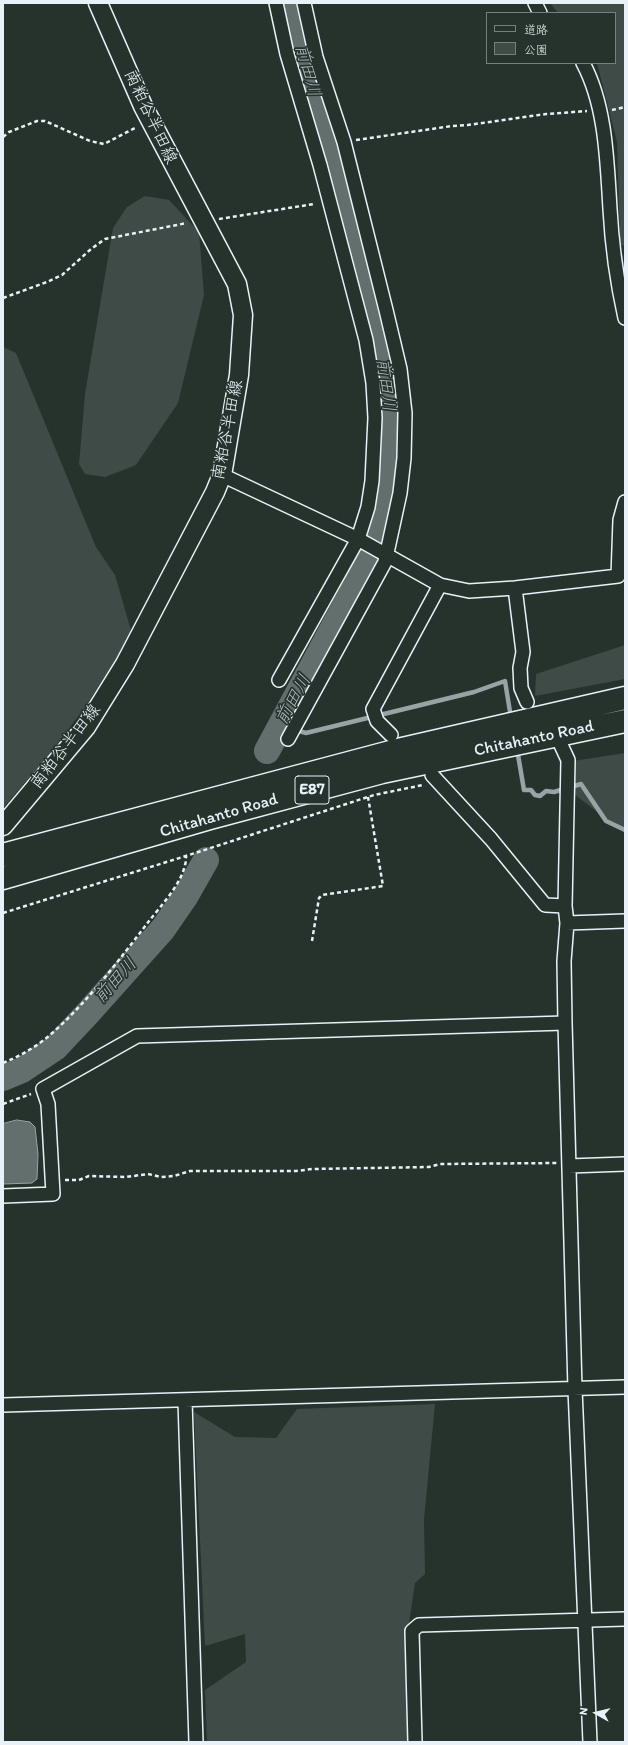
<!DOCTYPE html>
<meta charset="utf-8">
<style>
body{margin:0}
#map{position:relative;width:628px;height:1745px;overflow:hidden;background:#26332d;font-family:Itim,"Klee One",sans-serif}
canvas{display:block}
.frame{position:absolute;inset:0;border:4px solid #e8f1f8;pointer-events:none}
.legend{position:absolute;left:486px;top:12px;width:130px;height:52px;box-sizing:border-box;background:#26332d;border:1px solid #747f7e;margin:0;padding:5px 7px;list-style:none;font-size:12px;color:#e8f1f8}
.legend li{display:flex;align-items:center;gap:8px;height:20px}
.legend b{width:20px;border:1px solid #747f7e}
.north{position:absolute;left:576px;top:1693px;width:40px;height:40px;-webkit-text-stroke:3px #26332d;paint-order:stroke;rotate:278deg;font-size:11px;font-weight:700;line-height:16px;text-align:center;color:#e8f1f8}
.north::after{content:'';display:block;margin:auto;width:14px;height:18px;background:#e8f1f8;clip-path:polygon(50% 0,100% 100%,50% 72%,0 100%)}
</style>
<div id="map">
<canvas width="628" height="1745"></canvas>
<div class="frame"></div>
<ul class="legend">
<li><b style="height:5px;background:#26332d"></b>道路</li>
<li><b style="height:11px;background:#3e4b47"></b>公園</li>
</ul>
<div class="north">N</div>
</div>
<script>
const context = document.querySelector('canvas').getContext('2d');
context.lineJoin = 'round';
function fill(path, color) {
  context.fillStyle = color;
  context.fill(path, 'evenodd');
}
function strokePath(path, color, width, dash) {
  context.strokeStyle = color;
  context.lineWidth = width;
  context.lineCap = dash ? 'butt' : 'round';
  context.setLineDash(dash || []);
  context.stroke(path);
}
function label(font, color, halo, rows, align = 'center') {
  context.font = font + ' Itim,"Klee One",sans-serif';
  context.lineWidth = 3.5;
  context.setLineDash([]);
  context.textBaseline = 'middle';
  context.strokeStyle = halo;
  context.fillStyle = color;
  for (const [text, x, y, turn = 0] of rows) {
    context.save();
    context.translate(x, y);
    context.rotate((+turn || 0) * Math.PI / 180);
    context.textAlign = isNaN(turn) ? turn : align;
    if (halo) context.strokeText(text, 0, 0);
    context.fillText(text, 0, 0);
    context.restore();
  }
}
fill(new Path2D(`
 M550,3H625V246L620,245L617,142L597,63H615V13H558Z
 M145,196L169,200L199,232L204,295L178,403L136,465L105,477L85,474L79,464L85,394L113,228L127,207Z
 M3,347L16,353L96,547L115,575L132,634L86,706L48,756L3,808Z
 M625,645V679L535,696L536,674Z
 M625,753V833L575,795L573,761Z
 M435,1404L424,1520L425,1574L415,1583L406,1643L408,1742H207L205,1690L246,1662L245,1634L205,1646L194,1412L235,1437L276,1438L297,1409Z`), '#3e4b47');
const water = new Path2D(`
 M17,1120L30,1122L35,1127L38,1154L37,1179L32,1183L3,1184V1124Z`);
fill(water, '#636f6d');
strokePath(water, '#98a3a5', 1);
strokePath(new Path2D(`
 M299,731L306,733L474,692L505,681L511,718
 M517,749L524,790H531L535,795L540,796L546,791L554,792L581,784L606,821L625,830`), '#98a3a5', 4.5);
strokePath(new Path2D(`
 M267,751L360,578L375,541L385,496L390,420L387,382L380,345L325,130L308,79L290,3
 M3,1078L22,1070L55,1048L87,1014L163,929L185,897L206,860`), '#636f6d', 26);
const minor = new Path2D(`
 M276,3L287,54L320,165L366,340L373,383L375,418L372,481L368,507L358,539L279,680
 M535,3L540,13
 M583,63C606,106 607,161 610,209C612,246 617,282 625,318
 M222,475L358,539L440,585L469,591L515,588L618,576L620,520L625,502
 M515,588L523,652L520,668L521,688L527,702
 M391,735L377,721L373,709L440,585
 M288,739L385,562L400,493L404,458L405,413L400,369L386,310L344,142L316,57L304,3
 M561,745L568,760L565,906L567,923L564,961L565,1023L575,1389L590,1742
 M432,775L491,839L545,905L565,906
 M567,923L625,921
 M569,1166L625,1164
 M3,1196L53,1194L48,1104L43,1089L137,1036L565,1023
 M185,1401L196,1742
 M3,1405L625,1387
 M415,1742L412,1631L419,1625L625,1619`);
const secondary = new Path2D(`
 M3,826L86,727L125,664L215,492L222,475L239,375L243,315L237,284L143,106L98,3`);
const motorway = new Path2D(`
 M3,855L398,750L625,698
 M3,878L210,818L382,772L625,721`);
strokePath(minor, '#e8f1f8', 16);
strokePath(secondary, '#e8f1f8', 21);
strokePath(motorway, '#e8f1f8', 25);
strokePath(new Path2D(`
 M612,110L625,107
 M3,137L9,132L37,121H45L90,141L104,144L137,127
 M356,140L452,126L468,125L546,114L587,111
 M219,219L314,204
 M3,298L47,282L62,275L91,249L105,239L187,223
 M3,913L189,855L374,795L423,785
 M312,941L319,898L322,895L383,886L368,797
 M3,1063C20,1056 36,1047 50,1035C86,1004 120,959 149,921C161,906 181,884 185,865C186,862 186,859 186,856
 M3,1104L31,1094
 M65,1180H79L89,1176L126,1177L148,1174L161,1177L174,1176L190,1171H296L312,1169L429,1167L440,1164L557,1163`), '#e8f1f8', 2.5, [4, 3]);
strokePath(minor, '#26332d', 13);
strokePath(secondary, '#26332d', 18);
strokePath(motorway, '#26332d', 22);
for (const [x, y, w] of [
 [312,790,34]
]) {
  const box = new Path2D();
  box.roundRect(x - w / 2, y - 14, w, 28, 3);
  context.fillStyle = '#26332d';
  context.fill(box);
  strokePath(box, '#e8f1f8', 1);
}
label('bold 16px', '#e8f1f8', null, [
 ["E87",312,790]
]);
label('17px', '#e8f1f8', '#26332d', [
 ["南粕谷半田線",150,117,65],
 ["南粕谷半田線",228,430,-79],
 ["Chitahanto Road",534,739,-12],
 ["南粕谷半田線",66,747,-52],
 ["Chitahanto Road",219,816,-16]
]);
label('italic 18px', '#b3bdc0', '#26332d', [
 ["前田川",307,71,75],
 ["前田川",385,385,83],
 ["前田川",294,700,-61],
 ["前田川",116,981,-48]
]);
</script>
